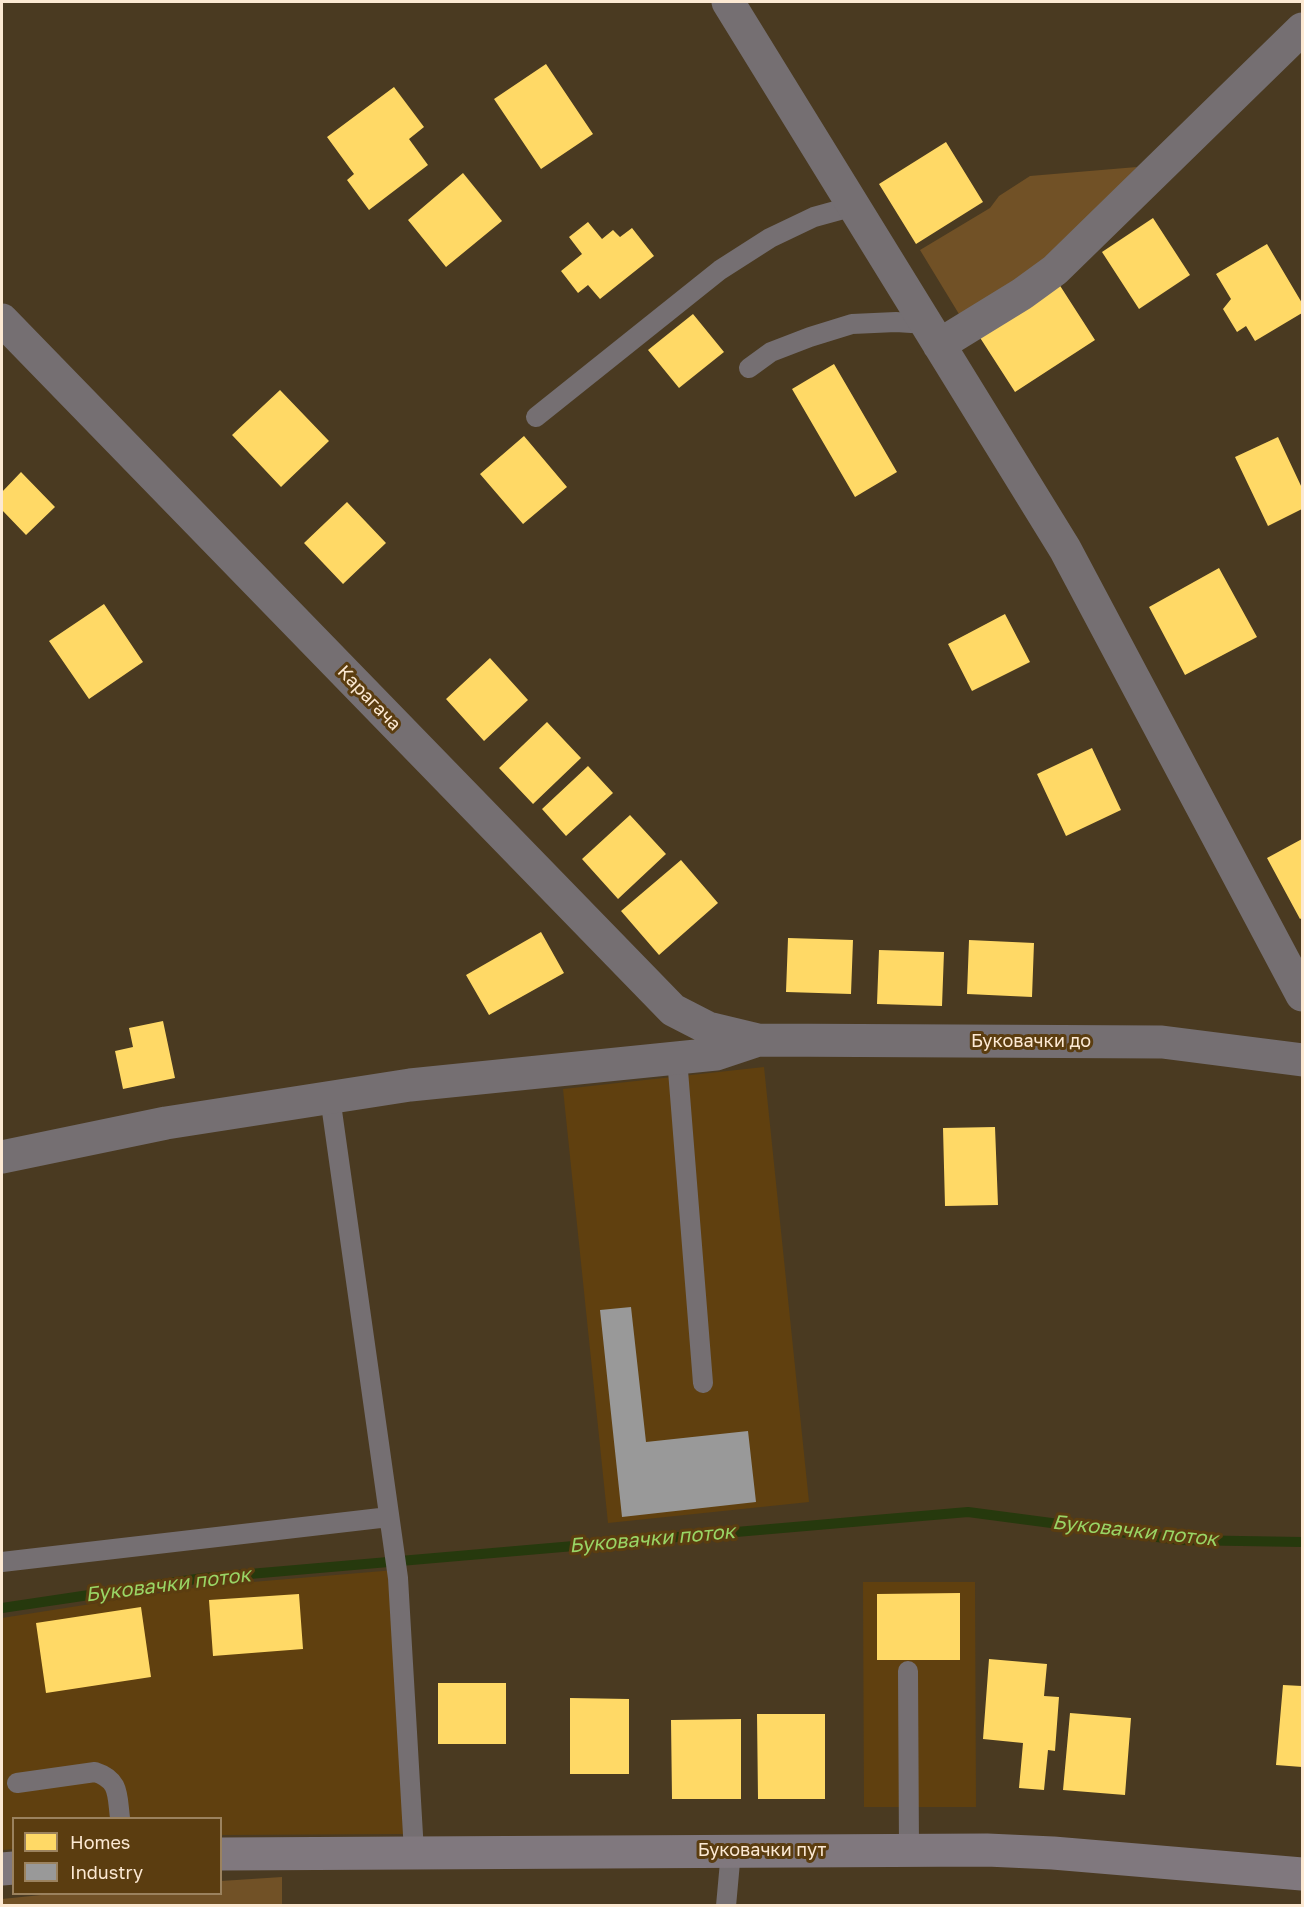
<!DOCTYPE html>
<meta charset="utf-8">
<style>
body{margin:0}
#map{position:relative;width:1304px;height:1907px;overflow:hidden;background:#4a3a21;font-family:"Golos Text",sans-serif}
canvas{display:block}
.frame{position:absolute;inset:0;border:3px solid #fce9d3;pointer-events:none}
.legend{position:absolute;left:12px;top:1817px;width:210px;height:78px;box-sizing:border-box;background:#5b3d10;border:2px solid #9b825e;margin:0;padding:8px 10px;list-style:none;font-size:18px;color:#fce9d3}
.legend li{display:flex;align-items:center;gap:12px;height:30px}
.legend b{width:30px;border:2px solid #9b825e}
</style>
<div id="map">
<canvas width="1304" height="1907"></canvas>
<div class="frame"></div>
<ul class="legend">
<li><b style="height:16px;background:#ffd966"></b>Homes</li>
<li><b style="height:16px;background:#999"></b>Industry</li>
</ul>
</div>
<script>
const context = document.querySelector('canvas').getContext('2d');
context.lineJoin = 'round';
function fill(path, color) {
  context.fillStyle = color;
  context.fill(path, 'evenodd');
}
function strokePath(path, color, width, dash) {
  context.strokeStyle = color;
  context.lineWidth = width;
  context.lineCap = dash ? 'butt' : 'round';
  context.setLineDash(dash || []);
  context.stroke(path);
}
function label(font, color, halo, rows, align = 'center') {
  context.font = font + ' "Golos Text",sans-serif';
  context.lineWidth = 6;
  context.setLineDash([]);
  context.textBaseline = 'middle';
  context.strokeStyle = halo;
  context.fillStyle = color;
  for (const [text, x, y, turn = 0] of rows) {
    context.save();
    context.translate(x, y);
    context.rotate((+turn || 0) * Math.PI / 180);
    context.textAlign = isNaN(turn) ? turn : align;
    if (halo) context.strokeText(text, 0, 0);
    context.fillText(text, 0, 0);
    context.restore();
  }
}
fill(new Path2D(`
 M764,1067L809,1502L608,1523L563,1089Z
 M395,1570L403,1834L221,1835L220,1818H14L13,1849L2,1850V1618L205,1586Z
 M863,1582H975L976,1807H864Z`), '#60400f');
fill(new Path2D(`
 M1137,167L1050,262L962,319L920,250L990,208L999,196L1030,176Z
 M282,1877V1905H2V1899L51,1894H220L221,1881Z`), '#715126');
fill(new Path2D(`
 M546,64L593,134L541,169L494,99Z
 M394,87L424,127L409,139L428,165L369,210L347,180L354,174L327,137Z
 M946,142L983,202L916,244L879,184Z
 M463,173L502,221L446,267L408,220Z
 M1153,218L1190,275L1139,309L1102,252Z
 M588,222L602,239L613,230L620,237L632,228L654,256L600,299L588,285L578,293L561,271L582,254L569,237Z
 M1267,244L1302,303V313L1255,341L1246,326L1237,332L1223,309L1231,299L1216,274Z
 M1057,281L1095,340L1015,392L977,333Z
 M693,314L724,352L679,388L648,350Z
 M834,364L897,472L855,497L792,389Z
 M280,390L329,441L281,487L232,435Z
 M524,436L567,487L523,524L480,474Z
 M1278,437L1302,488V509L1268,526L1235,457Z
 M21,472L55,507L26,535L2,510V492Z
 M347,502L386,543L343,584L304,543Z
 M1219,568L1257,637L1185,675L1149,607Z
 M104,604L143,662L89,699L49,641Z
 M1005,614L1030,662L972,691L948,644Z
 M490,658L528,700L484,741L446,699Z
 M547,722L581,758L533,804L499,768Z
 M1092,748L1121,810L1066,836L1037,774Z
 M588,766L613,793L566,836L542,809Z
 M630,815L666,854L618,899L582,859Z
 M1302,839V918L1300,919L1267,858Z
 M681,860L718,903L659,955L621,911Z
 M541,932L564,973L489,1015L466,975Z
 M788,938L853,940L851,994L786,992Z
 M969,940L1034,943L1032,997L967,994Z
 M879,950L944,952L942,1006L877,1004Z
 M163,1021L175,1078L123,1089L115,1051L133,1047L129,1028Z
 M995,1127L998,1205L945,1206L943,1128Z
 M960,1593V1660H877V1594Z
 M299,1594L303,1649L213,1656L209,1600Z
 M141,1607L151,1677L46,1693L36,1623Z
 M989,1659L1047,1664L1044,1696L1059,1697L1055,1751L1048,1750L1044,1790L1019,1788L1023,1743L983,1739Z
 M438,1683H506V1744H438Z
 M1283,1685L1302,1686V1767L1276,1765Z
 M570,1698L629,1699V1774H570Z
 M1070,1713L1131,1718L1125,1795L1063,1790Z
 M757,1714H825V1799H758Z
 M741,1719V1799H672L671,1720Z`), '#ffd966');
fill(new Path2D(`
 M631,1307L646,1442L748,1431L756,1502L622,1517L600,1310Z`), '#999');
strokePath(new Path2D(`
 M2,1608L203,1578L968,1512L1180,1540L1302,1542`), '#26390d', 10);
strokePath(new Path2D(`
 M749,368L771,352L810,337L852,324L896,322L927,324
 M536,417L720,270L770,238L814,217L854,206
 M677,1058L703,1383
 M330,1097L398,1578L414,1852
 M2,1562L389,1517
 M908,1671L909,1849
 M17,1783L95,1772C120,1780 117,1795 120,1818
 M726,1906L731,1851`), '#756f72', 20);
strokePath(new Path2D(`
 M728,2L1065,549L1302,995
 M2,320L673,1010L708,1028L758,1040L1162,1042L1302,1060
 M939,345L1022,294L1055,270L1302,29
 M2,1157L166,1123L410,1085L716,1054L758,1040`), '#756f72', 33);
strokePath(new Path2D(`
 M220,1854L987,1850L1053,1853L1302,1874
 M2,1869L14,1868`), '#80787e', 33);
label('18px', '#fce9d3', '#5b3d10', [
 ["Карагача",369,698,46],
 ["Буковачки до",1031,1041],
 ["Буковачки пут",762,1850]
]);
label('italic 20px', '#99d565', '#5b3d10', [
 ["Буковачки поток",1135,1531,6],
 ["Буковачки поток",652,1539,-5],
 ["Буковачки поток",168,1585,-7]
]);
</script>
